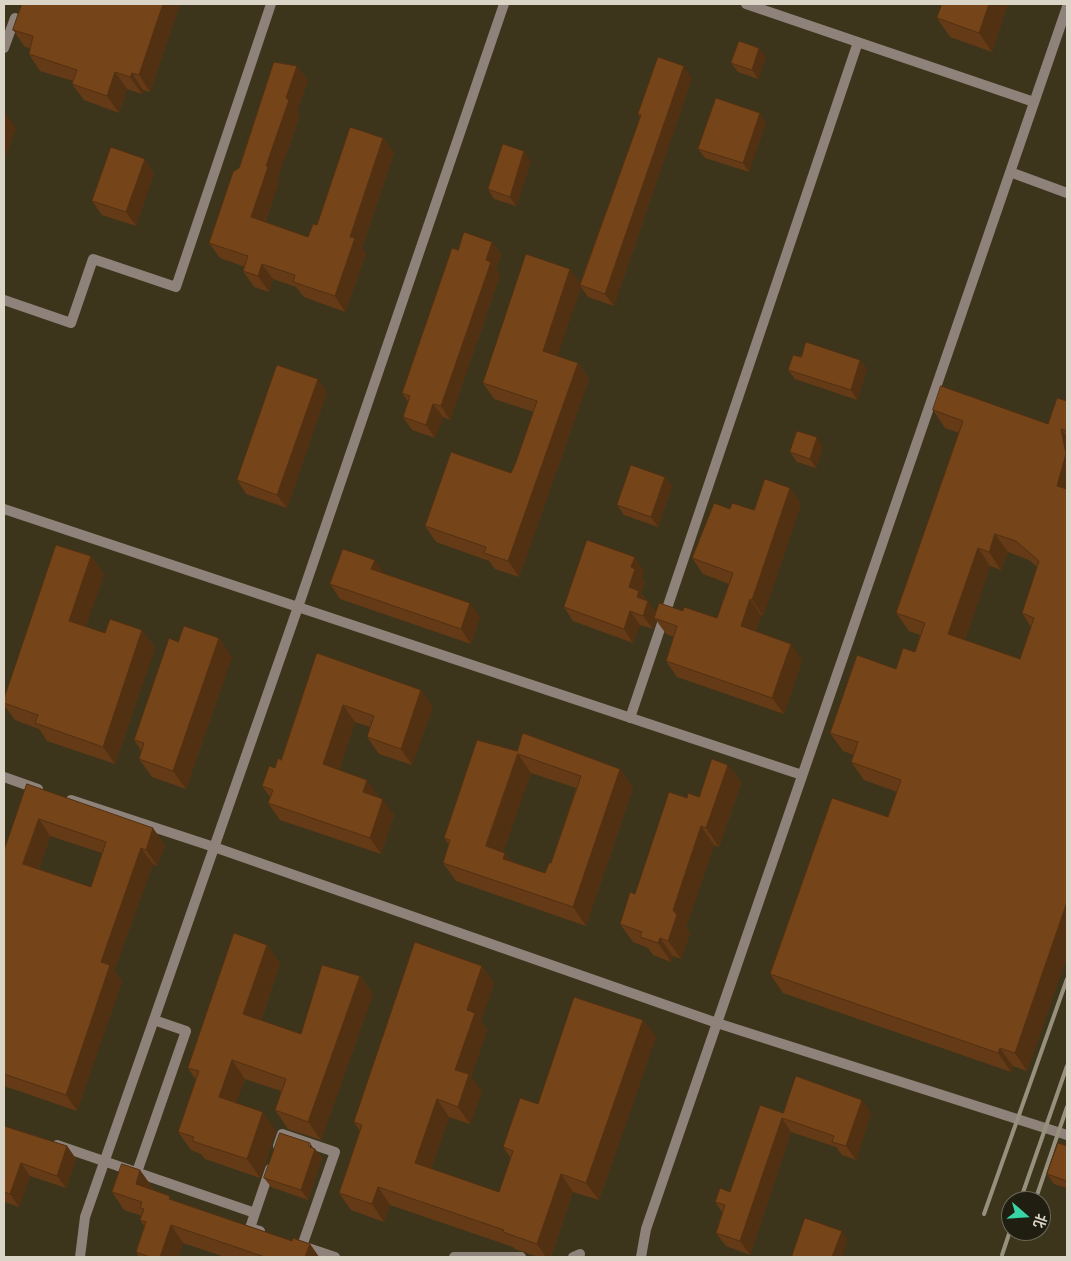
<!DOCTYPE html>
<meta charset="utf-8">
<style>
body{margin:0}
#map{position:relative;width:1071px;height:1261px;overflow:hidden;background:#3c351b;font-family:"Source Sans 3","Noto Sans SC",sans-serif}
canvas{display:block}
.frame{position:absolute;inset:0;border:5px solid #dad5c6;pointer-events:none}
.north{position:absolute;left:1001px;top:1191px;width:50px;height:50px;box-sizing:border-box;background:#201d11;border:1px solid #6a6759;border-radius:50%;rotate:109deg;font-size:14px;font-weight:700;line-height:20px;text-align:center;color:#dad5c6}
.north::after{content:'';display:block;margin:auto;width:18px;height:22px;background:#39d4a5;clip-path:polygon(50% 0,100% 100%,50% 72%,0 100%)}
</style>
<div id="map">
<canvas width="1071" height="1261"></canvas>
<div class="frame"></div>
<div class="north">北</div>
</div>
<script>
const context = document.querySelector('canvas').getContext('2d');
context.lineJoin = 'round';
function strokePath(path, color, width, dash) {
  context.strokeStyle = color;
  context.lineWidth = width;
  context.lineCap = dash ? 'butt' : 'round';
  context.setLineDash(dash || []);
  context.stroke(path);
}
function fill(path, color) {
  context.fillStyle = color;
  context.fill(path, 'evenodd');
}
strokePath(new Path2D(`
 M746,4L1034,102
 M4,48L15,18
 M1010,172L1067,193
 M4,300L71,323L93,259L176,287L271,4
 M4,509L802,775
 M630,718L858,42
 M4,777L38,789
 M71,800L214,847L717,1023L1067,1135
 M57,1145L255,1213L270,1169
 M278,1146L282,1134L335,1152L302,1246L335,1257
 M137,1172L186,1031L154,1020
 M255,1213L250,1228L260,1231
 M80,1257L85,1217L298,607L504,4
 M454,1257H521
 M573,1257L580,1254
 M641,1257L646,1229L1067,7`), '#8e827a', 10);
strokePath(new Path2D(`
 M1020,1201L1067,1066
 M1035,1201L1067,1107
 M984,1214L1067,979
 M1002,1255L1011,1228`), '#96907d', 4);
fill(new Path2D(`
 M22,4H180L150,92L143,90L142,94L127,89L119,113L84,100L72,84L73,81L40,71L29,54L30,48L25,47L13,30Z
 M1008,4L992,52L950,37L937,18Z
 M766,57L758,79L738,72L731,63Z
 M297,66L308,81L297,111L300,115L277,180L279,182L265,222L308,237L383,138L394,153L362,248L366,254L345,312L304,297L296,287L273,279L269,292L254,287L243,271L245,267L220,258L209,243L239,168Z
 M692,78L614,306L588,297L581,287L557,356L578,363L589,379L519,577L495,569L489,561L436,542L425,526L511,473L516,462L534,412L494,399L483,383L580,283L640,118L638,114Z
 M766,123L749,172L705,158L698,149Z
 M531,161L516,206L494,199L488,189Z
 M154,173L136,226L102,215L92,201Z
 M492,242L501,255L496,270L500,275L450,420L443,417L435,438L412,430L403,417L408,402L402,393L458,250Z
 M801,357L860,360L867,369L857,400L795,379L788,370Z
 M327,392L287,508L246,494L237,480Z
 M1067,401V957L1027,1071L1013,1066L1011,1072L783,993L770,974L888,817L897,792L864,780L851,762L854,755L843,751L830,733L896,669L915,652L920,635L909,631L896,613L959,433L945,428L933,410L1048,424ZM1008,552L1029,560L1037,567L1022,613L1031,627L1020,659L965,640L990,566L1001,570Z
 M823,447L816,468L797,462L790,452Z
 M665,477L672,486L658,527L624,515L617,505Z
 M801,504L763,616L761,615L756,631L791,644L802,660L784,714L677,677L666,661L674,637L666,634L656,620L653,629L640,625L633,643L573,621L564,607L644,571L642,579L645,583L641,593L646,600L648,601L656,613L683,611L717,618L729,584L703,574L692,558L730,509L754,510Z
 M91,556L104,574L86,626L105,633L142,630L155,648L115,764L47,741L39,729L15,720L4,705V699Z
 M384,574L480,617L471,644L340,599L330,584Z
 M219,638L232,657L186,789L152,777L139,759L141,750L134,740Z
 M317,653L421,690L433,707L412,765L379,754L367,737L370,727L355,722L339,770L379,796L378,797L394,815L381,854L280,820L268,803L270,797L262,786L281,760Z
 M517,751L620,769L633,788L586,926L456,881L443,863L449,845L444,838ZM531,773L576,788L551,863L545,873L511,861L505,853L503,852Z
 M728,765L741,783L719,847L714,845L686,927L690,933L681,959L673,956L671,962L653,955L648,948L633,942L620,924L635,894L687,798L699,797Z
 M27,784L165,845L157,866L153,864L114,971L122,981L77,1111L4,1086V851ZM50,836L102,853L91,887L39,869Z
 M267,945L280,964L261,1020L301,1034L360,976L373,994L321,1140L288,1129L275,1110L281,1091L245,1079L236,1103L276,1131L260,1178L205,1159L201,1154L191,1150L178,1132L196,1080L188,1068Z
 M482,966L494,983L481,1021L487,1030L471,1077L482,1092L470,1124L449,1117L431,1169L499,1192L511,1158L503,1147L538,1104L643,1020L656,1037L599,1200L573,1192L551,1257H538L515,1249L513,1247L390,1205L384,1222L351,1210L339,1193L360,1131L354,1122Z
 M783,1113H871L856,1160L842,1155L836,1147L791,1132L750,1255L726,1246L716,1233L723,1213L715,1202L730,1192Z
 M4,1126L67,1146L76,1159L66,1188L30,1176L19,1207L4,1202Z
 M1067,1146V1188L1054,1184L1047,1174Z
 M313,1148L315,1149L322,1158L308,1200L271,1187L264,1178Z
 M153,1188L152,1190L173,1200L292,1241L310,1244L319,1257H225L183,1243L178,1257H139L136,1252L144,1226L140,1220L142,1216L124,1210L112,1192Z`), '#653a16');
fill(new Path2D(`
 M163,4H180L150,92L139,75Z
 M989,4H1008L992,52L979,33Z
 M759,48L766,57L758,79L752,70Z
 M297,66L308,81L297,111L300,115L277,180L279,182L261,232L251,217L286,98Z
 M684,66L692,78L614,306L605,294Z
 M115,72L127,89L119,113L107,96Z
 M132,73L143,90L142,94L130,77Z
 M760,113L766,123L749,172L743,163Z
 M6,114L16,128L4,163V121Z
 M383,138L394,153L362,248L366,254L345,312L335,296L350,237Z
 M524,151L531,161L516,206L510,197Z
 M145,159L154,173L136,226L126,212Z
 M492,242L501,255L496,270L500,275L450,420L441,406Z
 M262,264L273,279L269,292L258,276Z
 M570,269L582,285H580L581,287L554,367L543,351Z
 M860,360L867,369L857,400L851,390Z
 M578,363L589,379L519,577L508,561Z
 M318,379L327,392L287,508L277,495Z
 M433,404L443,417L435,438L426,425Z
 M1061,429L1067,438V500L1057,486Z
 M817,437L823,447L816,468L810,459Z
 M665,477L672,486L658,527L651,517Z
 M790,488L801,504L763,616L752,600Z
 M995,534L1008,552L1001,570L989,552Z
 M978,548L990,566L961,653L948,634Z
 M91,556L104,574L82,638L69,621Z
 M635,557L644,571L642,579L645,583L641,593L647,603L648,601L658,615L654,618L656,620L653,629L643,616L629,587L631,567Z
 M375,560L385,574L371,569Z
 M750,599L761,615L752,642L741,626Z
 M470,603L480,617L471,644L461,629Z
 M630,611L640,625L633,643L624,629Z
 M142,630L155,648L115,764L103,747Z
 M219,638L232,657L186,789L173,771Z
 M791,644L802,660L784,714L772,698Z
 M421,690L433,707L412,765L401,749Z
 M343,705L355,722L335,781L323,764Z
 M518,754L531,773L499,865L486,846Z
 M728,765L741,783L719,847L706,828Z
 M620,769L633,788L586,926L573,907Z
 M367,780L379,796L375,808L363,792Z
 M383,799L394,815L381,854L370,838Z
 M39,819L50,836L35,880L23,864Z
 M701,826L714,845L686,927L690,933L681,959L668,941L673,910Z
 M153,828L165,845L157,866L146,850Z
 M141,848L153,864L114,971L122,981L77,1111L66,1095L101,962Z
 M505,853L518,871L503,859Z
 M1067,902V957L1027,1071L1015,1053Z
 M660,938L673,956L671,962L658,943Z
 M267,945L280,964L256,1033L243,1014Z
 M482,966L494,983L481,1021L487,1030L471,1077L482,1092L470,1124L458,1107L455,1070L467,1010Z
 M360,976L373,994L321,1140L308,1122Z
 M643,1020L656,1037L599,1200L586,1183Z
 M1000,1048L1013,1066L1011,1072L998,1053Z
 M232,1060L245,1079L232,1115L219,1097Z
 M437,1099L449,1117L427,1181L415,1163Z
 M862,1100L871,1113L856,1160L846,1146Z
 M263,1112L276,1131L260,1178L247,1159Z
 M782,1118L791,1132L750,1255L740,1241Z
 M310,1143L315,1151V1149L322,1158L308,1200L301,1190Z
 M67,1146L76,1159L66,1188L57,1176Z
 M21,1163L30,1176L19,1207L10,1194Z
 M140,1170L153,1188L148,1202L136,1184Z
 M561,1174L573,1192L551,1257H546L537,1244Z
 M378,1187L390,1205L384,1222L372,1204Z
 M171,1225L183,1243L178,1257H160Z
 M842,1231L848,1240L842,1257H832Z
 M310,1244L319,1257H305Z`), '#523012');
const building = new Path2D(`
 M22,4H163L139,75L132,73L130,77L115,72L107,96L72,84L77,70L29,54L33,36L13,30Z
 M942,4H989L979,33L937,18Z
 M739,41L759,48L752,70L731,63Z
 M658,57L684,66L605,294L580,285L641,115L638,114Z
 M274,62L297,66L286,98L289,100L266,166L268,167L251,217L308,237L313,224L317,225L350,127L383,138L350,237L355,238L335,296L293,282L295,275L262,264L258,276L243,271L248,256L209,243L233,172L239,168Z
 M716,98L760,113L743,163L698,149Z
 M4,113L6,114L4,121Z
 M503,144L524,151L510,197L488,189Z
 M111,147L145,159L126,212L92,201Z
 M464,232L492,242L486,260L491,262L441,406L433,404L426,425L403,417L410,396L402,393L452,248L458,250Z
 M526,254L570,269L543,351L578,363L508,561L484,553L486,547L425,526L451,452L511,473L516,462L537,401L483,383Z
 M806,342L860,360L851,390L788,370L793,355L801,357Z
 M277,365L318,379L277,495L237,480Z
 M941,386L1048,424L1057,398L1067,401V431L1061,429L1066,454L1057,486L1067,489V902L1015,1053L1000,1048L998,1053L770,974L832,798L888,817L901,780L851,762L858,742L830,733L857,655L896,669L903,648L915,652L925,623L896,613L963,421L933,410ZM995,534L1016,541L1039,561L1022,613L1034,618L1020,659L948,634L978,548L989,552Z
 M797,431L817,437L810,459L790,452Z
 M631,465L665,477L651,517L617,505Z
 M765,479L790,488L752,600L750,599L741,626L791,644L772,698L666,661L677,626L654,618L659,603L683,611L684,607L717,618L733,573L692,558L714,503L730,509L732,503L754,510Z
 M587,540L635,557L631,567L635,569L629,587L639,591L637,597L648,601L643,616L630,611L624,629L564,607Z
 M56,545L91,556L69,621L105,633L110,619L142,630L103,747L35,723L38,715L4,703V699Z
 M343,549L375,560L371,569L470,603L461,629L330,584Z
 M184,626L219,638L173,771L139,759L144,743L134,740L169,638L178,642Z
 M317,653L421,690L401,749L367,737L374,716L343,705L323,764L367,780L363,792L383,799L370,838L268,803L273,790L262,786L269,766L275,768L278,758L281,760Z
 M523,733L620,769L573,907L443,863L450,840L444,838L477,740L517,751ZM518,754L581,776L551,863H549L545,873L503,859L505,853L486,846Z
 M712,759L728,765L706,828L701,826L673,910L677,915L668,941L660,938L658,943L640,937L642,932L620,924L630,892L635,894L669,792L687,798L688,793L699,797Z
 M27,784L153,828L146,850L141,848L101,962L110,965L66,1095L4,1074V851ZM39,819L106,842L91,887L23,864Z
 M234,933L267,945L243,1014L301,1034L322,965L360,976L308,1122L275,1110L286,1079L232,1060L219,1097L263,1112L247,1159L192,1141L194,1137L178,1132L199,1071L188,1068Z
 M415,942L482,966L467,1010L475,1013L455,1070L469,1074L458,1107L437,1099L415,1163L499,1192L513,1151L503,1147L520,1098L538,1104L574,997L643,1020L586,1183L561,1174L537,1244L503,1232L504,1230L378,1187L372,1204L339,1193L362,1125L354,1122Z
 M796,1076L862,1100L846,1146L832,1142L834,1136L782,1118L740,1241L716,1233L725,1205L715,1202L720,1188L730,1192L760,1105L783,1113Z
 M4,1126L67,1146L57,1176L21,1163L10,1194L4,1192Z
 M280,1133L310,1143L308,1146L315,1149L301,1190L264,1178Z
 M1058,1143L1067,1146V1181L1047,1174Z
 M122,1164L140,1170L136,1184L170,1196L169,1199L292,1241L293,1238L310,1244L305,1257H265L171,1225L160,1257H150L136,1252L146,1222L140,1220L144,1209L140,1208L142,1202L112,1192Z
 M805,1218L842,1231L832,1257H795L792,1256Z`);
fill(building, '#754419');
strokePath(building, '#523012', 1);
</script>
